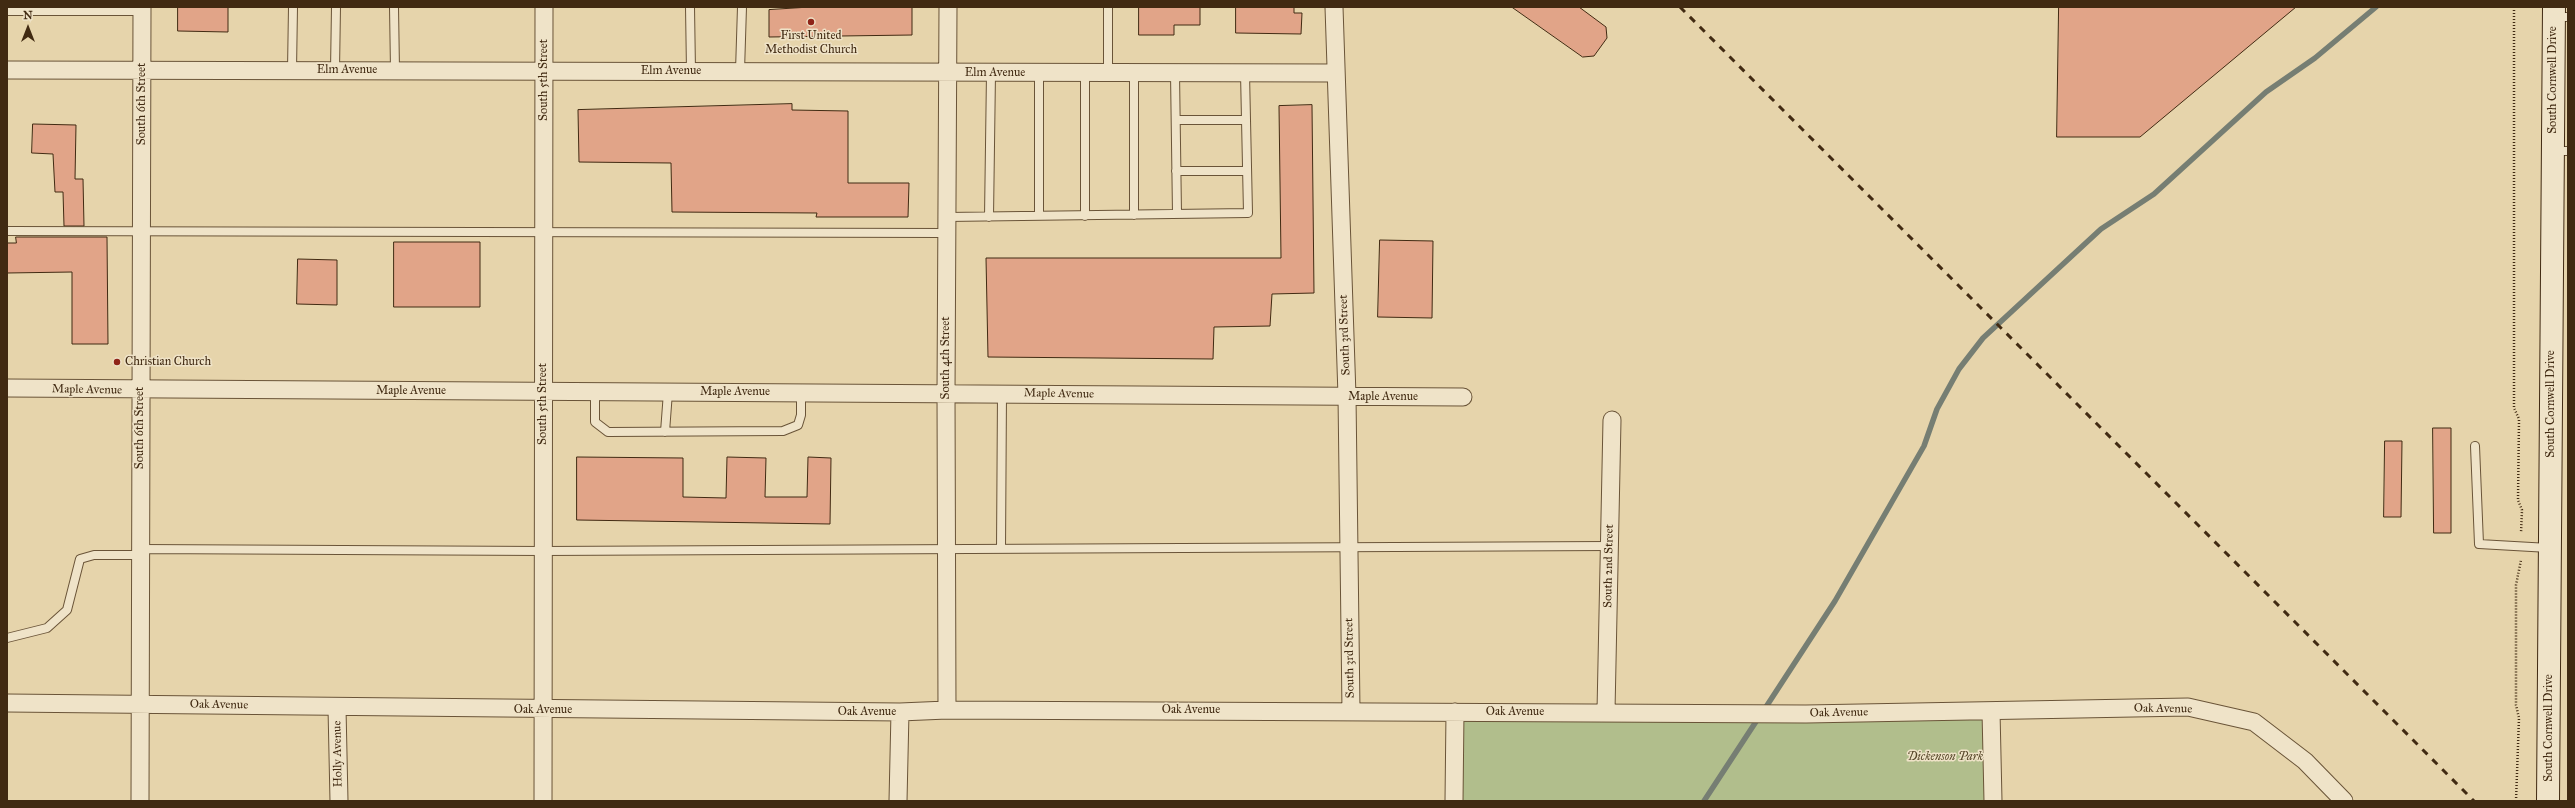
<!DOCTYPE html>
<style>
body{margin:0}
#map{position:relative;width:2575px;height:808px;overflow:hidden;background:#e6d4ab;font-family:"IM FELL Great Primer",serif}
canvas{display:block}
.frame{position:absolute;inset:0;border:8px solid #412a12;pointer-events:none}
.north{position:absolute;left:8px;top:8px;width:40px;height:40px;-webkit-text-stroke:3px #efe3c8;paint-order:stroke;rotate:0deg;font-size:11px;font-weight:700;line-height:16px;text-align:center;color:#412a12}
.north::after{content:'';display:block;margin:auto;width:14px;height:18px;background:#412a12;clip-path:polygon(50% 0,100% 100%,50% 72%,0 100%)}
</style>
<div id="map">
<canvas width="2575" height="808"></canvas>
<div class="frame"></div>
<div class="north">N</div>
</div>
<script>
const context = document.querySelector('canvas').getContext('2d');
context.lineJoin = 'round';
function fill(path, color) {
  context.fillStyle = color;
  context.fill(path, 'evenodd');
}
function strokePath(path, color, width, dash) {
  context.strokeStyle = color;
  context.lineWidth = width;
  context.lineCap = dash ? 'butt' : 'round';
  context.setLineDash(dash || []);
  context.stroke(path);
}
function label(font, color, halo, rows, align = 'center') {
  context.font = font + ' "IM FELL Great Primer",serif';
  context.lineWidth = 3;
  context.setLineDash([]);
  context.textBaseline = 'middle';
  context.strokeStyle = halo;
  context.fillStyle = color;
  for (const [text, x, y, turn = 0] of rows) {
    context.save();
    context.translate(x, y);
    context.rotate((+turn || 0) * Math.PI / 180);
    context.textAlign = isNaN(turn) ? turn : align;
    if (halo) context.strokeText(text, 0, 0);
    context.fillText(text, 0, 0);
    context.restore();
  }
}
fill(new Path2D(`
 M1991,711L1993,801H1454L1455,712Z`), '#b1be8c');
strokePath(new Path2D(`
 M1764,710L1835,601L1924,446L1937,409L1959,369L1983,338L2101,229L2154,194L2266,92L2315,58L2376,7
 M1704,801L1759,717`), '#767e73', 5.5);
const building = new Path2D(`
 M178,7H228V32L178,31Z
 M810,7H912V35L769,37V10Z
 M1139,7H1200V25H1174V35H1139Z
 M1236,7H1294V13H1302L1301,34L1236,33Z
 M1512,7H1579L1606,27L1607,38L1594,56L1583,57Z
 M2059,7H2296L2140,137H2057Z
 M792,104V110L848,111V183H909L908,217H816L817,213L672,212L671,163L579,162L578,110Z
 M1312,105L1314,293L1272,294L1270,326L1214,327L1213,359L988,357L986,258H1281L1279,106Z
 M33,124L76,125L75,179H83L84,226H64L63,192H55L53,154L32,153Z
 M16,237H107L108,344H72V272L7,273V243H16Z
 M1380,240L1433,241L1432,318L1378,317Z
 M394,242H480V307H394Z
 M298,259L337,260V305L297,304Z
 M2433,428H2451V533H2434Z
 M2385,441H2402L2401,517H2384Z
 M577,457L683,458V497L726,498L727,457L766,458L765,497H807L808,457L831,458L830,524L577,520Z`);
fill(building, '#e1a488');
strokePath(building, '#412a12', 1);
const service = new Path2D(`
 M394,7L395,70
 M690,7L691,71
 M7,11H142
 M2554,17H2568
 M292,70L293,7
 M335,70L336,7
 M740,71L742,7
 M1085,73V216
 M1108,73V7
 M1134,73V215
 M1175,73L1177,214
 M1176,120H1246
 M2554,151H2568
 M1176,171H1247
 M1039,216V73
 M947,217L1248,213L1245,73
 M989,217L991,73
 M7,231L947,233
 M595,391V422L608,432L783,431L798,425L801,415V392
 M665,432L668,392
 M2475,446L2479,544L2549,548
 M140,549L543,551L1609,546
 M1001,549L1002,393
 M7,638L47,628L67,610L80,559L94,555H140`);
const minor = new Path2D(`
 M1334,7L1347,396L1351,710
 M7,70L1335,73
 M7,388L1463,397
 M7,703L900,712L947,710L1806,714L2188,707L2254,722L2305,761L2344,801
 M337,708L339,801
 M947,710L946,393L948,7
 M1606,711L1612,420
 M1991,711L1993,801
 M140,801L142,7
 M543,801L544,7
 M898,801L900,712
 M1454,801L1455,712`);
const secondary = new Path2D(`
 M2548,801L2554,7`);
strokePath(service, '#6a5438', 10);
strokePath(minor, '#6a5438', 19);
strokePath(secondary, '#412a12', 24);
strokePath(new Path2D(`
 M2514,7V408L2519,419L2518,500L2522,510L2521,533
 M2516,801L2519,718L2516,705V585L2521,560`), '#412a12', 2.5, [1, 2]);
strokePath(service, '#efe3c8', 8);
strokePath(minor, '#efe3c8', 17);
strokePath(secondary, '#efe3c8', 22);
strokePath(new Path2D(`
 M1680,7L2474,801`), '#412a12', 3, [7, 7]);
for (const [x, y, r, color] of [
 [811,22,4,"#8f2418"],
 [117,362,4,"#8f2418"]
]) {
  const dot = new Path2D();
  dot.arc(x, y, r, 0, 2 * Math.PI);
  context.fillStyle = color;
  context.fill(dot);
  strokePath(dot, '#efe3c8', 1.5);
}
label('12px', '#412a12', '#efe3c8', [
 ["First United",811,36],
 ["Methodist Church",811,50],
 ["Christian Church",125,362,"left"]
]);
label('12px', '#412a12', '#efe3c8', [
 ["Elm Avenue",347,70],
 ["Elm Avenue",671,71],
 ["Elm Avenue",995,73],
 ["South 5th Street",544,80,-90],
 ["South Cornwell Drive",2553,80,-90],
 ["South 6th Street",142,104,-90],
 ["South 3rd Street",1345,335,-92],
 ["South 4th Street",946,358,-90],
 ["Maple Avenue",87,390,1],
 ["Maple Avenue",411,391],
 ["Maple Avenue",735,392],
 ["Maple Avenue",1059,394,1],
 ["Maple Avenue",1383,397],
 ["South 5th Street",543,404,-90],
 ["South Cornwell Drive",2551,404,-90],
 ["South 6th Street",140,428,-90],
 ["South 2nd Street",1609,566,-89],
 ["South 3rd Street",1350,658,-91],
 ["Oak Avenue",219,705,1],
 ["Oak Avenue",2163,709,1],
 ["Oak Avenue",543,710],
 ["Oak Avenue",1191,710],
 ["Oak Avenue",867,712],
 ["Oak Avenue",1515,712],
 ["Oak Avenue",1839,713,-1],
 ["South Cornwell Drive",2549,728,-90],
 ["Holly Avenue",338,754,-91]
]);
label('italic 12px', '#57482a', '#efe3c8', [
 ["Dickenson Park",1945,757]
]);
</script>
